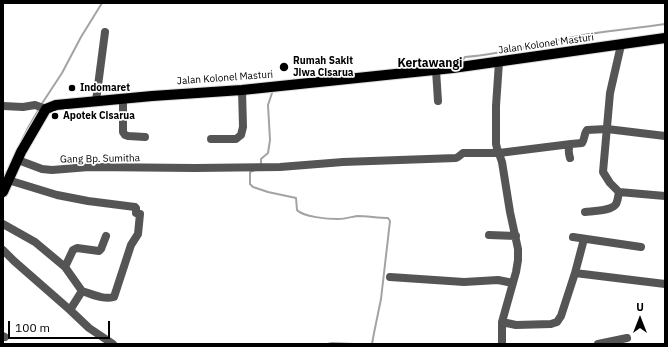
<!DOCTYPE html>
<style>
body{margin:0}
#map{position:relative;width:668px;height:347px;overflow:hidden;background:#fff;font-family:"IBM Plex Sans",sans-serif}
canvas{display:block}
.frame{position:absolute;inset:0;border:4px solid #000;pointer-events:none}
.north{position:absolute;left:620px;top:299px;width:40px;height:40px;-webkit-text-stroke:3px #fff;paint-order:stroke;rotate:0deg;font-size:11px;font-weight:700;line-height:16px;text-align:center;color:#000}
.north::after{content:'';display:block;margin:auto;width:14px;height:18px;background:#000;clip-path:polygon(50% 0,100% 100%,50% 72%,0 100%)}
.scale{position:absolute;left:8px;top:321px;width:102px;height:18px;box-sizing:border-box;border:2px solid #000;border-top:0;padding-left:5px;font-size:12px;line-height:14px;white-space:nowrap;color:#000;-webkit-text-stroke:3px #fff;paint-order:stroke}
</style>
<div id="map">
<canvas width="668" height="347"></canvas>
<div class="frame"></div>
<div class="north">U</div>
<div class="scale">100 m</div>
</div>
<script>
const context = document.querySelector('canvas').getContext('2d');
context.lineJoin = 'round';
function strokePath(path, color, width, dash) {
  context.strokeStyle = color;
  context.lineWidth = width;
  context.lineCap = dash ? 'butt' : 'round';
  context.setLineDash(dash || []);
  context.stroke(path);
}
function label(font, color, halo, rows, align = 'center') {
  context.font = font + ' "IBM Plex Sans",sans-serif';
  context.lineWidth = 3.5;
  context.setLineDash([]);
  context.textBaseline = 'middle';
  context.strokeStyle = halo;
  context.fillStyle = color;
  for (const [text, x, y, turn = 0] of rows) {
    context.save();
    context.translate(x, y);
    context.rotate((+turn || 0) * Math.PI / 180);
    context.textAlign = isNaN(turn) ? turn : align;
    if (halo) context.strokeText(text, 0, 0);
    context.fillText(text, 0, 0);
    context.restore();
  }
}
strokePath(new Path2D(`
 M460,63L465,57C507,54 547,41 589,34C614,30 640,28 665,24
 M41,105L62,73L81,37L102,3
 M21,142L29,126L39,109
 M261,165V159L268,153L270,140L268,105L273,90
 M255,170L250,172V184L253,187L268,192L296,198L297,210C303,217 328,219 338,219C345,219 351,217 357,216C367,216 378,218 388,218L390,221L381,299L374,333L372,344
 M3,179L7,171
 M327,344L332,343L354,344`), '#a3a3a3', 2);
const primary = new Path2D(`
 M3,192L21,152L46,109L56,105L152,96L242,90L453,68L665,38`);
strokePath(primary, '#dbdbdb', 12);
strokePath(new Path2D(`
 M499,62L496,106V144L497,148L502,162L510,212L518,249V260L516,272L502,322V344
 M436,70L438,101
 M123,99V132L125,135L128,136L145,137
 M96,101L105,32
 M211,139H236L241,135L243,127L242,90
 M570,158C569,154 567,148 571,144L582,143C585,139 584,133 587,130L607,129L665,136
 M18,160L42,169L52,170L89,167L195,168L280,167L343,162L456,158L458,157L463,153H499L571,144
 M8,180L57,195L88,201L135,207L136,208V213L140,214L138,234L131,245L114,297C103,300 92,294 82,291L70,310
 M619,192L610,183L603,172L610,93L621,45
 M619,192L665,196
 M585,212C592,211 612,211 616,204C618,201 618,196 619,192
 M3,224L35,242L65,267L82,291
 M489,235L516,236
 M573,237L641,247
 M3,250L14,261L70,310L89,328L113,344
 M65,267L73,250L77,248L99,251L101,249L106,236
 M575,273L584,239
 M390,277L464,282L498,280L513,283
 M502,322L516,325L551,324L557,322L561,316L575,273L665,284
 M3,336L5,337
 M598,344L627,338`), '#555', 8);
strokePath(new Path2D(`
 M3,106L23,107L35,105L46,109`), '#555', 8);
strokePath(primary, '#000', 10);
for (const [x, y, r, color] of [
 [284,67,5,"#000"],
 [72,88,4,"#000"],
 [55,116,4,"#000"]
]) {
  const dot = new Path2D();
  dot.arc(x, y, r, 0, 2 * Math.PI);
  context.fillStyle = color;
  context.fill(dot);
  strokePath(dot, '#fff', 1.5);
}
label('10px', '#000', '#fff', [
 ["Jalan Kolonel Masturi",546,44,-8],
 ["Jalan Kolonel Masturi",225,78,-4],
 ["Gang Bp. Sumitha",100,159,-1]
]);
label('bold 10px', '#000', '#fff', [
 ["Rumah Sakit",293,61],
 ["Jiwa Cisarua",293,73],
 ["Indomaret",80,88],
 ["Apotek Cisarua",63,116]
], 'left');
label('bold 12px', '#000', '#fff', [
 ["Kertawangi",430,64]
]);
</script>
